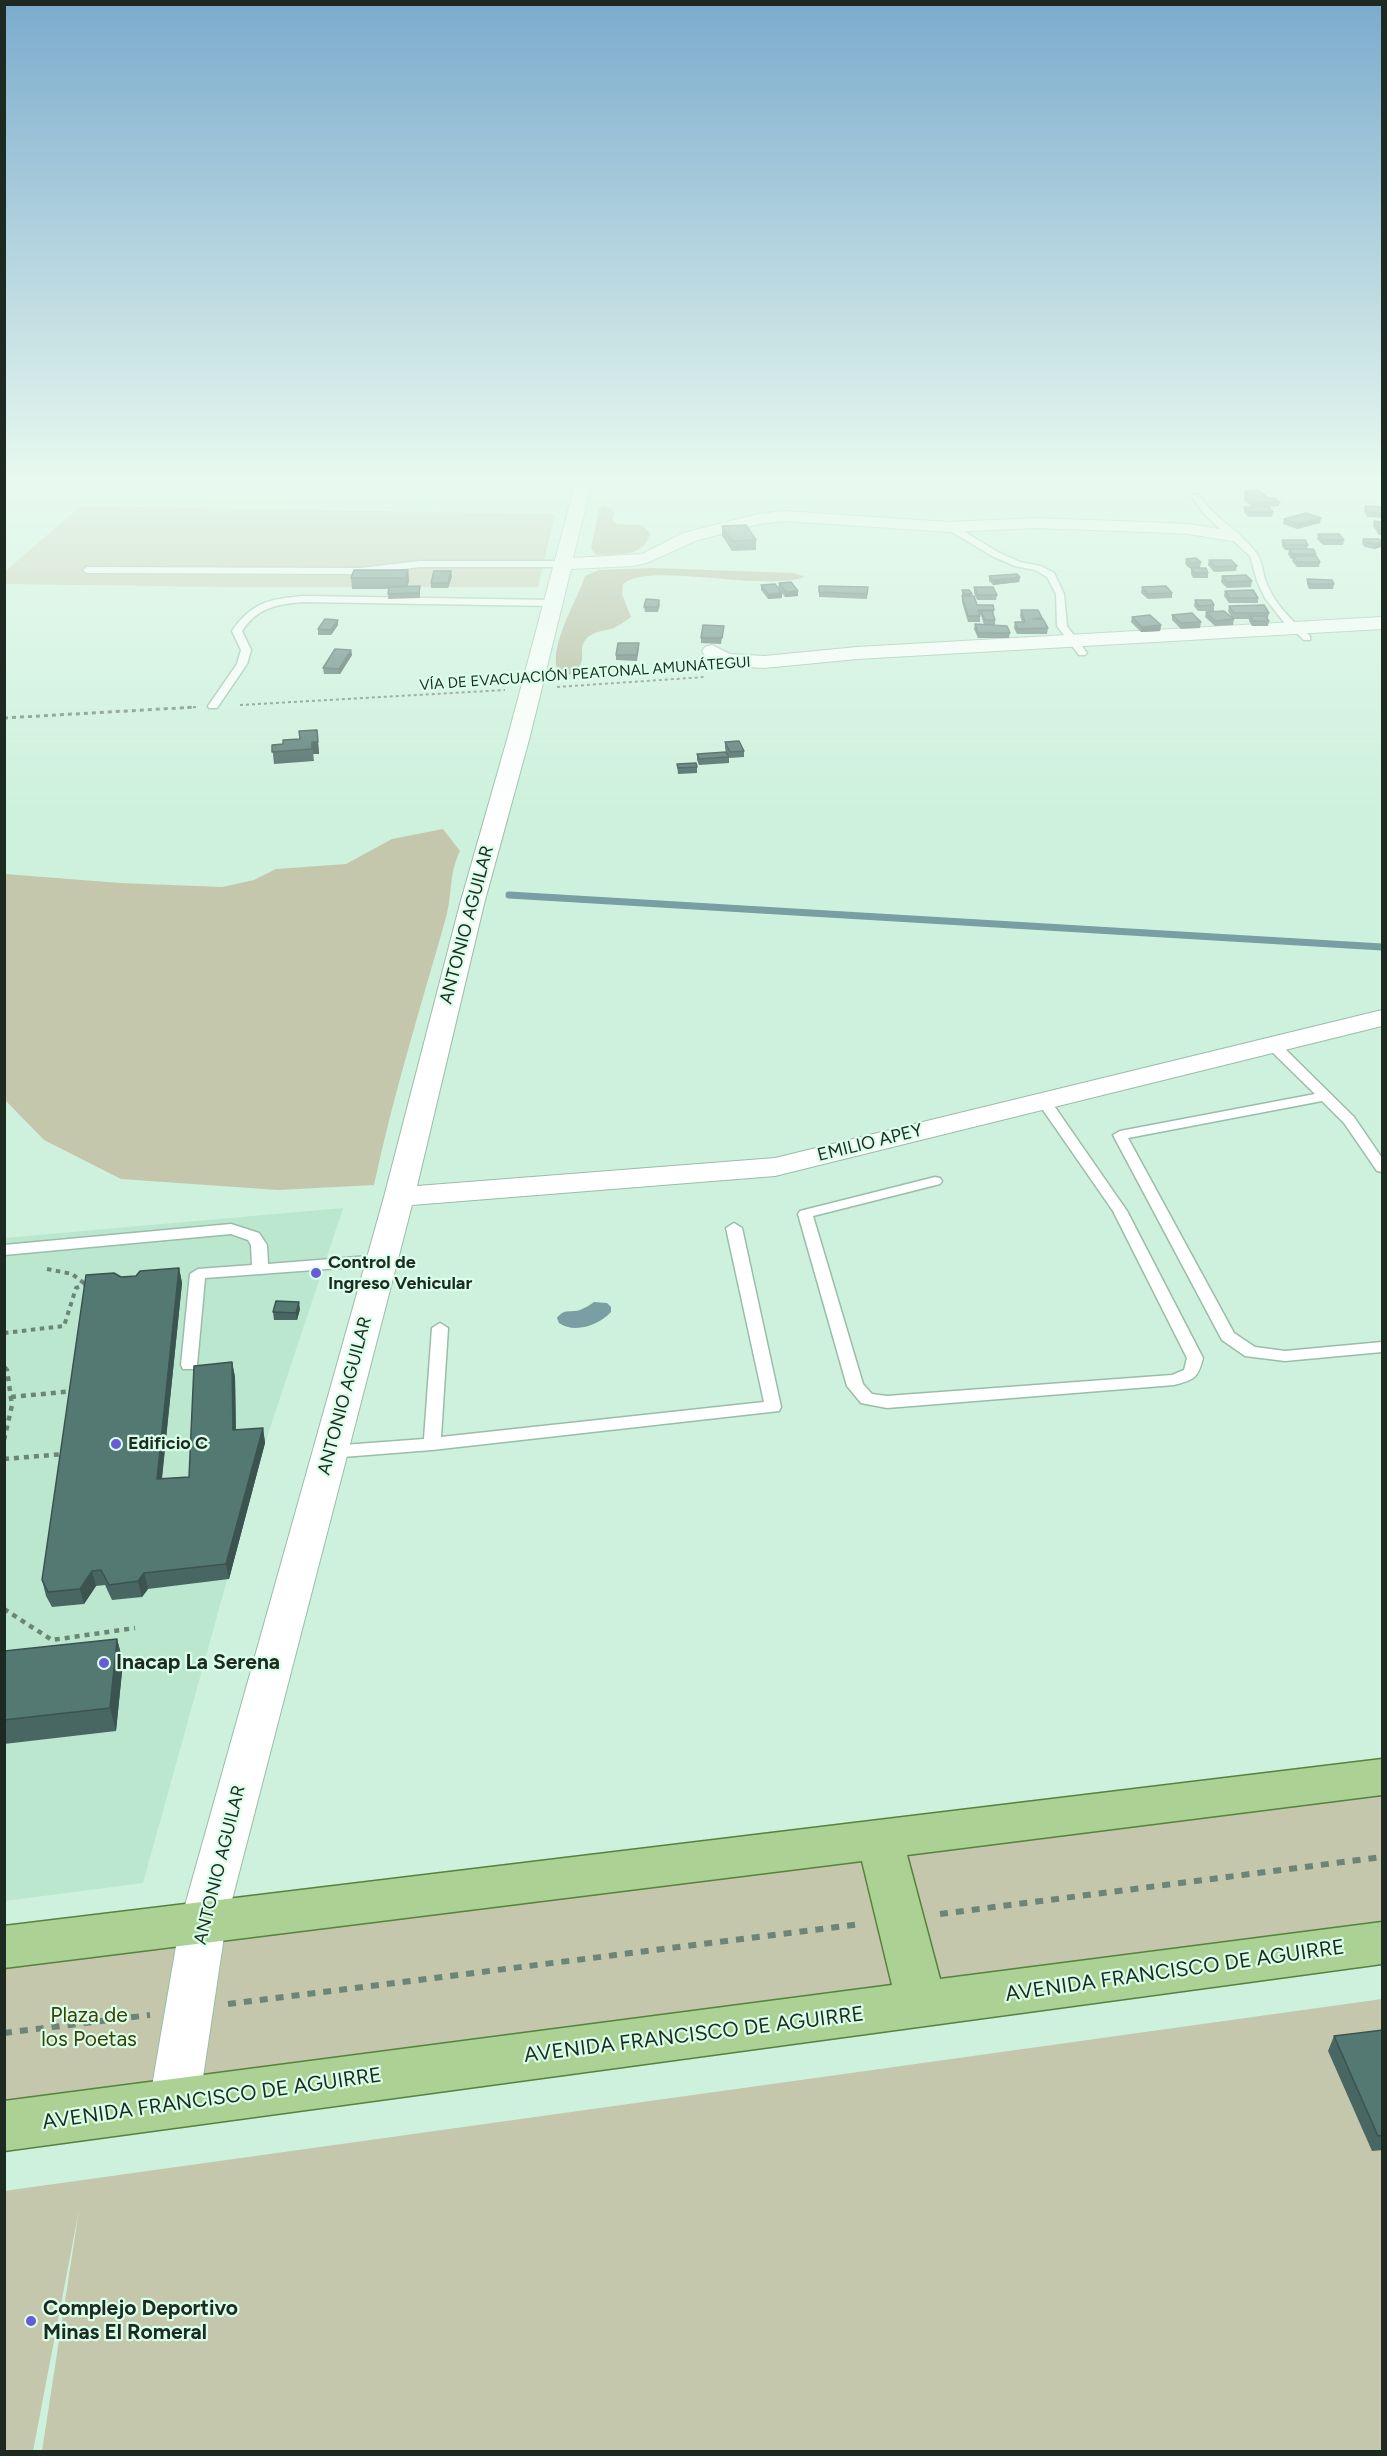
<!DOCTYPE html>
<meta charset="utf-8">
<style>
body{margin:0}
#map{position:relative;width:1387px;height:2456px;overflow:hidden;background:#cdf1dc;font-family:Figtree,sans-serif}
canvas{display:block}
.frame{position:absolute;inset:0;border:6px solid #1c2a22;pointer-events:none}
</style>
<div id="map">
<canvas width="1387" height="2456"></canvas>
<div class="frame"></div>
</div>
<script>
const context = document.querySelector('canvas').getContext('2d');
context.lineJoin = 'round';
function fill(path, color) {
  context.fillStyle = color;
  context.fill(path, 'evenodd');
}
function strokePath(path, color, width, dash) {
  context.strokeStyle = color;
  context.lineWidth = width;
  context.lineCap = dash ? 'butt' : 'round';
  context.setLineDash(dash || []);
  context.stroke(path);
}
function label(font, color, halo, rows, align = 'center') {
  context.font = font + ' Figtree,sans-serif';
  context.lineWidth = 4.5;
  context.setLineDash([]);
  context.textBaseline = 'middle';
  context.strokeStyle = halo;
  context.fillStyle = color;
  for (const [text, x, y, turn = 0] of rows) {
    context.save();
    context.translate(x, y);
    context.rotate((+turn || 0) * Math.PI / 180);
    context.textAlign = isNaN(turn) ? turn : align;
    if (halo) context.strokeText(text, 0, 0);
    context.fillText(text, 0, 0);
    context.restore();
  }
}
fill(new Path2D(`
 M343,1208L265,1443L143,1883L5,1901L4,1238Z`), '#bbe7ce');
fill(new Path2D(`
 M81,506L555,514L538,587H232L5,584L4,572Z
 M443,829L460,851C448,876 453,895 445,921C420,1009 393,1096 374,1185L278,1190L121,1179L44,1140L5,1100V874L120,883L222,887L254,880L276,869L346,864L392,839Z
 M1382,1793V1932L5,2113L4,1964Z
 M1382,1999V2451H42L79,2210L33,2451H5L4,2191Z`), '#c5c7ac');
fill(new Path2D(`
 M604,506L611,508L614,512L612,520L616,524L642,525L650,533C645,558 617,554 596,555L591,548L599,509Z
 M652,568L794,573L805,577C760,592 649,561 623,584L622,594L631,617C625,621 620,625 614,628C605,631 594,631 587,638C574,652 594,662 566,677L559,675C546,648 577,602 585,576L599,570Z`), '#b0b193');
fill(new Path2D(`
 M594,1302L607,1303L611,1307V1312C599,1325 575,1334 559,1323L557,1318C564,1308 571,1313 580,1310C585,1308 590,1305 594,1302Z`), '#799ea4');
strokePath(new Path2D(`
 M509,895L1382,947`), '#799ea4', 7);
const lane = new Path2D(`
 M1193,495H1199C1214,518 1238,530 1255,551C1263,561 1262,572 1266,582C1275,605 1292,621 1310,636V640H1304L1283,621L1265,598L1257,581L1250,556L1205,515L1192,497Z
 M947,525H953L998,552L1020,562L1041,566L1054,573L1064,594L1067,626L1087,653L1085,655H1079L1057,626L1056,594L1047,577L1035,570L1015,566L992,556L947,529Z
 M420,561H562L566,564L562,567H420L360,574L87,573L83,570L87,567L360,568Z
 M303,596L553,600L557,603L553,606L303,602C276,604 257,608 242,631L251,650L247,664L217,708H209L208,706L237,664L241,650L232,631C252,602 270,599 303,596Z
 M1272,1040L1277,1041L1354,1117L1382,1158V1172L1377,1171L1344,1123L1322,1101L1128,1138L1234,1333L1255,1347L1285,1351L1382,1342V1352L1285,1361L1245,1356L1222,1340L1113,1135L1120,1131L1315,1094L1267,1047L1265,1044Z
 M1043,1096L1048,1097L1127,1211L1203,1358C1198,1378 1194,1380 1174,1385L887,1408L861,1403L847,1386L798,1214L800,1211L935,1177L940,1178L942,1181L940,1184L813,1216L863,1384L872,1394L887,1396L1172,1375L1184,1370L1187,1358L1113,1211L1036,1100Z
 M734,1223L742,1228L781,1407L779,1411L432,1450L330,1458L324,1456L321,1452L324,1448L330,1446L424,1439L432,1328L440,1323L448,1328L441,1437L764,1402L726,1228Z
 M231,1224L259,1233L267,1245L268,1264L382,1255L390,1260L382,1265L205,1278L197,1365L195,1369H183L181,1365L190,1274L198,1269L252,1265L251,1245L248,1240L231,1234L4,1255V1245Z`);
const street = new Path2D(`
 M576,481H592L573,558L642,554L683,533L758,514L784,511L950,522L1036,518L1145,522L1188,524L1232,531L1238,532L1241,536L1238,540L1232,541L1188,534L1145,532L1036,528L950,532L784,521L759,524L695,541L647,563L632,566L571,569L530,736L484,904L417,1186L775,1158L1382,1010V1026L775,1176L412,1205L226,1923L199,2104L191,2120L174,2127L157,2120L149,2104L180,1923L384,1197L460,904L508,736Z
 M1382,617V629L857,659L764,668L728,666L707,660L702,651L705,647L712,645L730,654L764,656L857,647Z`);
const primary = new Path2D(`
 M1382,1759V1795L907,1855L940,1979L1382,1922V1964L4,2151V2101L892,1985L862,1861L4,1968V1926Z`);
strokePath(lane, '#9abda8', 3);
strokePath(street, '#9abda8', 2);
strokePath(primary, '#55823e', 3);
strokePath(new Path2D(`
 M557,687L705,677
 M240,705L505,690
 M181,708L196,707`), '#6d8577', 2, [3, 3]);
strokePath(new Path2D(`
 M4,718L196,707`), '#6d8577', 3, [4, 4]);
strokePath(new Path2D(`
 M47,1269L72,1274L85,1284
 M4,1333L64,1326L76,1288L90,1283
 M4,1367L6,1369`), '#6d8577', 4, [4.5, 4.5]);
strokePath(new Path2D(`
 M11,1397L74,1391
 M4,1440L12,1405L7,1370L4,1367
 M4,1459L64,1454
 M4,1609L52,1640L135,1628`), '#6d8577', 4.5, [5, 5]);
strokePath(new Path2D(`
 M940,1914L1382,1857
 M228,2004L861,1924
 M4,2033L150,2015`), '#6d8577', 6, [8, 8]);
fill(lane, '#fff');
fill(street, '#fff');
fill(primary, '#acd194');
fill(new Path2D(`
 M1245,491L1280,502L1279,506L1269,507L1273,512L1272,517H1248L1244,512V507H1255L1250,505L1244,500Z
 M1365,506L1383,507V518L1367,517L1364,511Z
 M1284,519L1320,523L1297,529L1283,524Z
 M1374,521L1383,522V535H1379L1373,526Z
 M722,526L756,540V550L732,551L722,536Z
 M1318,534L1344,540L1343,545H1323L1317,539Z
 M1363,539L1381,547L1374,549L1365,547L1362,544Z
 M1282,540L1308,545L1307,549L1316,554V556L1320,562L1319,567H1297L1292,561L1293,559H1291L1288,554L1289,550H1285L1282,546Z
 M1186,559L1201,562L1200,568H1189L1185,564Z
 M1209,560L1237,566L1236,571L1214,572L1208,565Z
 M1191,568L1208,573V578H1193L1191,574Z
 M408,570L409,581L407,586H420V598L388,599L389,589H352L351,578Z
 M452,576L448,588H431V583Z
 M989,576L1020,577L1019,582L993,585L989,581Z
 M1222,576L1252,581L1251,587L1227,588L1221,582Z
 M1307,579L1334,584L1333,589H1309L1307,584Z
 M779,583L798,591V596L785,597L782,593V598L768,599L761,590V585L778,588Z
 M819,586L868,587L867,599L819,597Z
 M974,587L997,595L996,600H977L974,593Z
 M1142,587L1172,593V598L1148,599L1141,593Z
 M962,590L972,594L971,596L977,605L994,610L993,615L995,620V625L1010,633L1009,638H978L974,629L975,624L984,625L981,615H980V622H968L962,602Z
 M1225,591L1258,598V603H1229L1224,596Z
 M659,600L660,605L658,612H645L644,607Z
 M1195,600L1214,605V611H1198L1194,606Z
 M1229,606L1269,613L1268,618H1267L1269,621L1268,626H1252L1249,621V619H1233L1228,611Z
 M1021,610L1042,619L1048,628L1047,634H1017L1014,628L1015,622H1022L1020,616Z
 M1206,612L1234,619L1233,625L1215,626L1205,617Z
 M1172,615L1201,622L1200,628L1181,629L1172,620Z
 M1132,617L1161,625L1160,631L1141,632L1131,622Z
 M338,625L331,635H318V629Z
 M724,626L721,644L701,643V638Z
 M639,648L637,661L616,660V655Z
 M351,650L352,655L340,674H324L323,668Z
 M317,730L319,754H313L314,761L274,764L272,745L283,744L300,739Z
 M725,742L744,751V757L730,758L729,757V763L699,765L697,760V754L726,752L725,748Z
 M677,764L697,767V773L678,774Z
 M179,1268L182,1283L162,1479L189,1477L232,1362L235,1377L236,1430L263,1428L265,1443L229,1579L148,1589L142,1597L112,1600L105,1585L96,1586L84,1604L52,1607L46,1596L42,1580L121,1277L136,1276Z
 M300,1309L297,1320H274L273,1312Z
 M117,1639L123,1662L116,1731L4,1744V1651Z
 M1383,2030V2150L1372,2151L1328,2051L1334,2036Z`), '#486762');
fill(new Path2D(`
 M1321,518L1320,523L1297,529L1298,524Z
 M1382,542L1381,547L1374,549L1375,544Z
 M408,570L409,581L407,588L406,578Z
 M451,571L452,576L448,588V583Z
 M1020,577L1019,582L993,585V580Z
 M798,591V596L785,597L786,592Z
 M782,593V598L768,599V594Z
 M338,620V625L331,635V630Z
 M1161,625L1160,631L1141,632L1142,627Z
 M351,650L352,655L340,674L339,669Z
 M312,742H318L319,754H313L314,761Z
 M179,1268L182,1283L160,1495L157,1479Z
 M299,1302L300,1309L297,1320L296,1313Z
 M232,1362L235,1377L236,1445L233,1430Z
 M263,1428L265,1443L229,1579L226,1564Z
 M92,1571L96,1586L84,1604L80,1589Z
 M144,1573L148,1589L142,1597L138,1581Z
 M117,1639L123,1662L116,1731L110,1708Z`), '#3b5450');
const building = new Path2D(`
 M1245,491H1259L1269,498H1275L1280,502L1259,503L1251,500L1245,495H1249Z
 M1268,506L1273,512H1249L1244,507Z
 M1365,506L1383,507V513L1368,512Z
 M1306,513L1321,518L1298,524L1284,519Z
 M1374,521L1383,522V530H1380Z
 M746,525L756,540L732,541L722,526Z
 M1318,534H1339L1344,540H1323Z
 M1363,539H1379L1382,542L1375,544L1366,542Z
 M1282,540H1305L1308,545H1286Z
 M1289,549H1313L1316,554H1292Z
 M1293,556H1316L1320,562H1298Z
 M1196,558L1201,562L1190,563L1186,559Z
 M1209,560H1231L1237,566L1215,567Z
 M1191,568H1206L1208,573H1194Z
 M354,570H408L406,578H351Z
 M434,571H451L448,583H431Z
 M1017,574L1020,577L993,580L989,576Z
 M1246,575L1252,581L1227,582L1222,576Z
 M1307,579L1332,580L1334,584H1309Z
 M791,582L798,591L786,592L779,583Z
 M775,584L782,593L768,594L761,585Z
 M420,586L419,593L388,594L389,587Z
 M819,586L868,587L867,594L819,592Z
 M1166,586L1172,593L1148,594L1142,587Z
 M974,587H993L997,595H978Z
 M962,590H969L972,594H964Z
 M1253,590L1258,598H1230L1225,591Z
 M962,596H974L977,605H993L994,610H978L980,616H968Z
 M646,599L659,600L658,607H644Z
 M1195,600H1211L1214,605L1199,606Z
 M1264,605L1269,613H1234L1229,606Z
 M1021,610H1038L1042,618L1033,619H1043L1048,628L1017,629L1015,622H1025Z
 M981,611H992L995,620H985Z
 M1224,611L1234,619L1215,621L1206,612Z
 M1192,613L1201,622L1181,623L1172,615Z
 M1150,615L1161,625L1142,627L1132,617Z
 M1250,616H1265L1269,621H1253Z
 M325,619L338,620L331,630L318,629Z
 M975,624L1007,626L1010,633H978Z
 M703,625L724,626L722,638H701Z
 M618,643H639L637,655H616Z
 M335,649L351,650L339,669L323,668Z
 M317,730L318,742H312V749L272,752V745L283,744V740L300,739L299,731Z
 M739,741L744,751L730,752L725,742Z
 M726,752L729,757L699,759L697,754Z
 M696,763L697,767L678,768L677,764Z
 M179,1268L157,1479L189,1477L194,1366L232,1362L233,1430L263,1428L226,1564L144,1573L138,1581L109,1585L101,1570L92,1571L80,1589L48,1592L42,1580L86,1275L114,1273L121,1277L136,1276L140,1271Z
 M276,1301L299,1302L296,1313L273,1312Z
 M117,1639L110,1708L4,1720V1651Z
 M1383,2030V2135L1378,2136L1334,2036Z`);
fill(building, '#547872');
strokePath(building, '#3b5450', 1.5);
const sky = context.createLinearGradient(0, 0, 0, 825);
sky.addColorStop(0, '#7babcd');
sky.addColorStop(0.58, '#e8f9ef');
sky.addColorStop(1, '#e8f9ef00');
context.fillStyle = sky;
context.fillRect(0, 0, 1387, 825);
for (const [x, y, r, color] of [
 [316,1273,6,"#685bd5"],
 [116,1444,6,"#685bd5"],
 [104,1663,6,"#685bd5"],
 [31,2321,6,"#685bd5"]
]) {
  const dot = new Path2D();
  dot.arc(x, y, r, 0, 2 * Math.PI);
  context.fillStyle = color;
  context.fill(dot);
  strokePath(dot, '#daffe9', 2);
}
label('15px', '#1c2a22', '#daffe9', [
 ["VÍA DE EVACUACIÓN PEATONAL AMUNÁTEGUI",585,674,-4]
]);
label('18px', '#1c2a22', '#daffe9', [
 ["ANTONIO AGUILAR",467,925,-75],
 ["EMILIO APEY",870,1143,-14],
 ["ANTONIO AGUILAR",345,1396,-75],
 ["ANTONIO AGUILAR",220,1865,-76]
]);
label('bold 18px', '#1c2a22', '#daffe9', [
 ["Control de",328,1263],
 ["Ingreso Vehicular",328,1284],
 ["Edificio C",128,1444]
], 'left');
label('bold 21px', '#1c2a22', '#daffe9', [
 ["Inacap La Serena",116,1663],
 ["Complejo Deportivo",43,2309],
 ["Minas El Romeral",43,2333]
], 'left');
label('21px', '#1c2a22', '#daffe9', [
 ["AVENIDA FRANCISCO DE AGUIRRE",1175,1971,-8],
 ["AVENIDA FRANCISCO DE AGUIRRE",694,2035,-7],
 ["AVENIDA FRANCISCO DE AGUIRRE",212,2099,-8]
]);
label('21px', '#3d3e08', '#daffe9', [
 ["Plaza de",89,2016],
 ["los Poetas",89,2040]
]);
</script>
